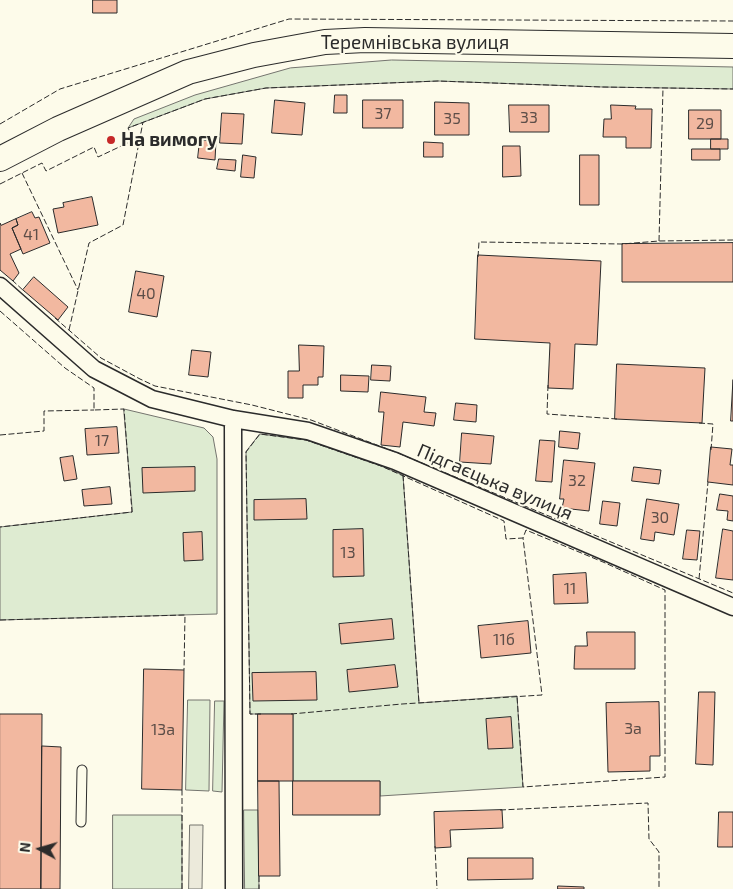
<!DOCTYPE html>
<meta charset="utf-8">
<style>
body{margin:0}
#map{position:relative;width:733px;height:889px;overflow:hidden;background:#fdfbea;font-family:"Exo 2",sans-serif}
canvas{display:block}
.north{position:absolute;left:15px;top:824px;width:50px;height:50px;-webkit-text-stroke:4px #fdfbea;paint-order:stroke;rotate:276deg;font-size:14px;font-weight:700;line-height:20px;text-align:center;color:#2b2b2b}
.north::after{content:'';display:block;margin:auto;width:18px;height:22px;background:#2b2b2b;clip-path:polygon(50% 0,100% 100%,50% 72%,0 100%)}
</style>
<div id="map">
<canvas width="733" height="889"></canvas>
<div class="north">N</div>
</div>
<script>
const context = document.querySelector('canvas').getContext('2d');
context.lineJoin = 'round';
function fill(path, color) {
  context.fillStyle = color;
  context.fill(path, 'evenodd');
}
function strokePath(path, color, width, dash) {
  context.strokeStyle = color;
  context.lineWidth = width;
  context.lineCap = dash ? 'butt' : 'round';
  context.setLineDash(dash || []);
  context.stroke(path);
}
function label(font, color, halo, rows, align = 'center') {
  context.font = font + ' "Exo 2",sans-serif';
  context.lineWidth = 4;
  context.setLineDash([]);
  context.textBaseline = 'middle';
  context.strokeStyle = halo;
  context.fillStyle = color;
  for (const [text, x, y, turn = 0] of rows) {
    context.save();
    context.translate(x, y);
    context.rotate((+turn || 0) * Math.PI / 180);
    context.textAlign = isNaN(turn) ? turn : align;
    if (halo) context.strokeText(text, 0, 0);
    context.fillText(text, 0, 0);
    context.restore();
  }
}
const green = new Path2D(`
 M392,60L733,67V89L602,87L438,81L266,88L205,99L128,128L134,119L195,95L290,68Z
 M124,409L204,428L213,437L217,459V614L0,620V527L132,512Z
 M260,434L306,440L381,466L403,475L419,703L517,696L523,787L380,796V781H293V714H250L246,452Z
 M188,700H210L209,791L186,790Z
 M215,701H224L222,792L213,791Z
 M244,810H258L259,889H245Z
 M113,815H182V889H113Z`);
fill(green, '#deebd1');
strokePath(green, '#74746e', 1);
const parking = new Path2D(`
 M190,825H203L202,889H189Z`);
fill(parking, '#eceadb');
strokePath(parking, '#74746e', 1);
const building = new Path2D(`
 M93,0H117V13H93Z
 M335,95H347V113H334Z
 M275,100L305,103L302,135L272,133Z
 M363,100H403V128H363Z
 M435,102L469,103V135H435Z
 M509,105H549V132H510Z
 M611,105L636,106L635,109H652L651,148H626V137H603L604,119H611Z
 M689,110H721V139H689Z
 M222,113L244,114L242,144L220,143Z
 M711,139H728V149H711Z
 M200,140L216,141L215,160L198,158Z
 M424,142L443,143V157H424Z
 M503,146H520L521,176L503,177Z
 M692,149H720V160H692Z
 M243,155L256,157L254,178L241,177Z
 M580,155H599V205H580Z
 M219,159L236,160L235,171L217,169Z
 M92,197L98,225L58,233L53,209L64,207L63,203Z
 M32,212L35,218L39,217L50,243L23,254L12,228L18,225L16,219Z
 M16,219L18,225L12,228L21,249L10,254L19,273L13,281L0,270V223L1,225Z
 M733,243V282H622V244Z
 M478,255L601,261L597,345L575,344L573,389L548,388L550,343L475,339Z
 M136,271L164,276L157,317L129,312Z
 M34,277L68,307L58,320L23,290Z
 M299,345L324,346L323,377H318V385H303V398H288V371H299Z
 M192,350L211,352L208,377L189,375Z
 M617,364L705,368L702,423L615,419Z
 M372,365L391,366L390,381L371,380Z
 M341,375L369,376L368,392L341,391Z
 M733,380V421H731Z
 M381,392L426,397L424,412L436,413L434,426L403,422L400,447L381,445L384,412H379Z
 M456,403L477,405L476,422L454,420Z
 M117,427L119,453L87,455L85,429Z
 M560,431L580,433L578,449L559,447Z
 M462,433L494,436L491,464L460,462Z
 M540,440L555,441L552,482L536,481Z
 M711,447L732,449L730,465H733V485L708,482Z
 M73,456L77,479L64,481L60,458Z
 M564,460L595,463L589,511L562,508L564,499H560Z
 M195,467V491L143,493L142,468Z
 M634,467L661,470L659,484L632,481Z
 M110,487L112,504L84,506L82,490Z
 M720,494L733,496V521L727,520L728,511L717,510Z
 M306,499L307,519L254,520V500Z
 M647,499L679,504L674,535L655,532L654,541L641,539Z
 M603,501L620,503L617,526L600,524Z
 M363,529L364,576L333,577V530Z
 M723,529L733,531V580L716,578Z
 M687,530L700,531L697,560L683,559Z
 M202,532L203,560L184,561L183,533Z
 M586,573L588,603L554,604L553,575Z
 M392,619L394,639L341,644L339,624Z
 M528,621L531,653L481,658L478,626Z
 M587,632H635V669H574L575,646H587Z
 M395,665L398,687L349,692L347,670Z
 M144,669L184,670L182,790L142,789Z
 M316,672L317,700L253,701L252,673Z
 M699,692H715L713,765L696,764Z
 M659,702L660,756H650V771L608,772L606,703Z
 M0,714H42L41,889H0Z
 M258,714H293V781H258Z
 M511,717L513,748L488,749L486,719Z
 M42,746L61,747L60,889H41Z
 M258,781H279L280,876H259Z
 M293,781H380V815H293Z
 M502,810L503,828L450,830L451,847L435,848L434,812Z
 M719,812H733V847H718Z
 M468,858H533V879L468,880Z
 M558,886L584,887V889H558Z`);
fill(building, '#f2b8a0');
strokePath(building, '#2b2b2b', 1);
const lane = new Path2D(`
 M81,822L82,770`);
const street = new Path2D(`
 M0,286L94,369L152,399L233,419L308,431L395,461L733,607
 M233,419L234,889`);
const secondary = new Path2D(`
 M0,159L58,129L188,72L254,55L325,42L365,40L733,46`);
strokePath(lane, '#2b2b2b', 11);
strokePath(street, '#2b2b2b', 19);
strokePath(secondary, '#2b2b2b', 26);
strokePath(lane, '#fdfbea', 9);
strokePath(street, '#fdfbea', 16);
strokePath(secondary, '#fdfbea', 24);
strokePath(new Path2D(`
 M0,124L60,89L289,19L733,21
 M22,173L78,290
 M0,184L42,163L46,171L94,147L98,157L134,140L128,128L205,99L266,88L438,81L602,87L733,89
 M659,241L663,88
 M478,257L479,242L622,244L659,241L733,240
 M12,280L25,292
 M0,311L65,368L94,388V410L124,409L132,512L0,527
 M55,318L101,358L140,379L155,386L252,405L311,420L398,453L733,593
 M69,330L89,243L123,225L143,122
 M548,385L547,414L617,419
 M699,423L713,424L711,450
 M0,435L44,431V411L94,410
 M403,475L419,703
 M699,579L708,482
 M0,620L185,615L184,670
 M261,714H250L246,452L260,434L306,440L381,466L504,521L506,539L523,538L526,530L603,562L665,590V777L523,787L517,696
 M291,714L402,704L542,695L523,538
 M500,810L648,803L649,839L659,852V889
 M435,846L437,889
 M259,876V889
 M182,889V790`), '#2b2b2b', 1, [6, 2.5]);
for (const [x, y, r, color] of [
 [111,140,5,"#c62828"]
]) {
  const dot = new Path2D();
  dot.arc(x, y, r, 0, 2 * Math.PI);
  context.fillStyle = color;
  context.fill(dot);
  strokePath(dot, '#fdfbea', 2);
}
label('16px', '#5d4e48', null, [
 ["37",383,114],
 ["33",529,118],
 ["35",452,119],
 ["29",705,124],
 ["41",31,235],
 ["40",146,294],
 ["17",102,441],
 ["32",577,481],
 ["30",660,518],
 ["13",348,553],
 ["11",570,589],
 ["11б",504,640],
 ["3а",633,729],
 ["13а",163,730]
]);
label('19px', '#2b2b2b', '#fdfbea', [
 ["Теремнівська вулиця",415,43],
 ["Підгаєцька вулиця",495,482,23]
]);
label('bold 19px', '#2b2b2b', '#fdfbea', [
 ["На вимогу",121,140]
], 'left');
</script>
